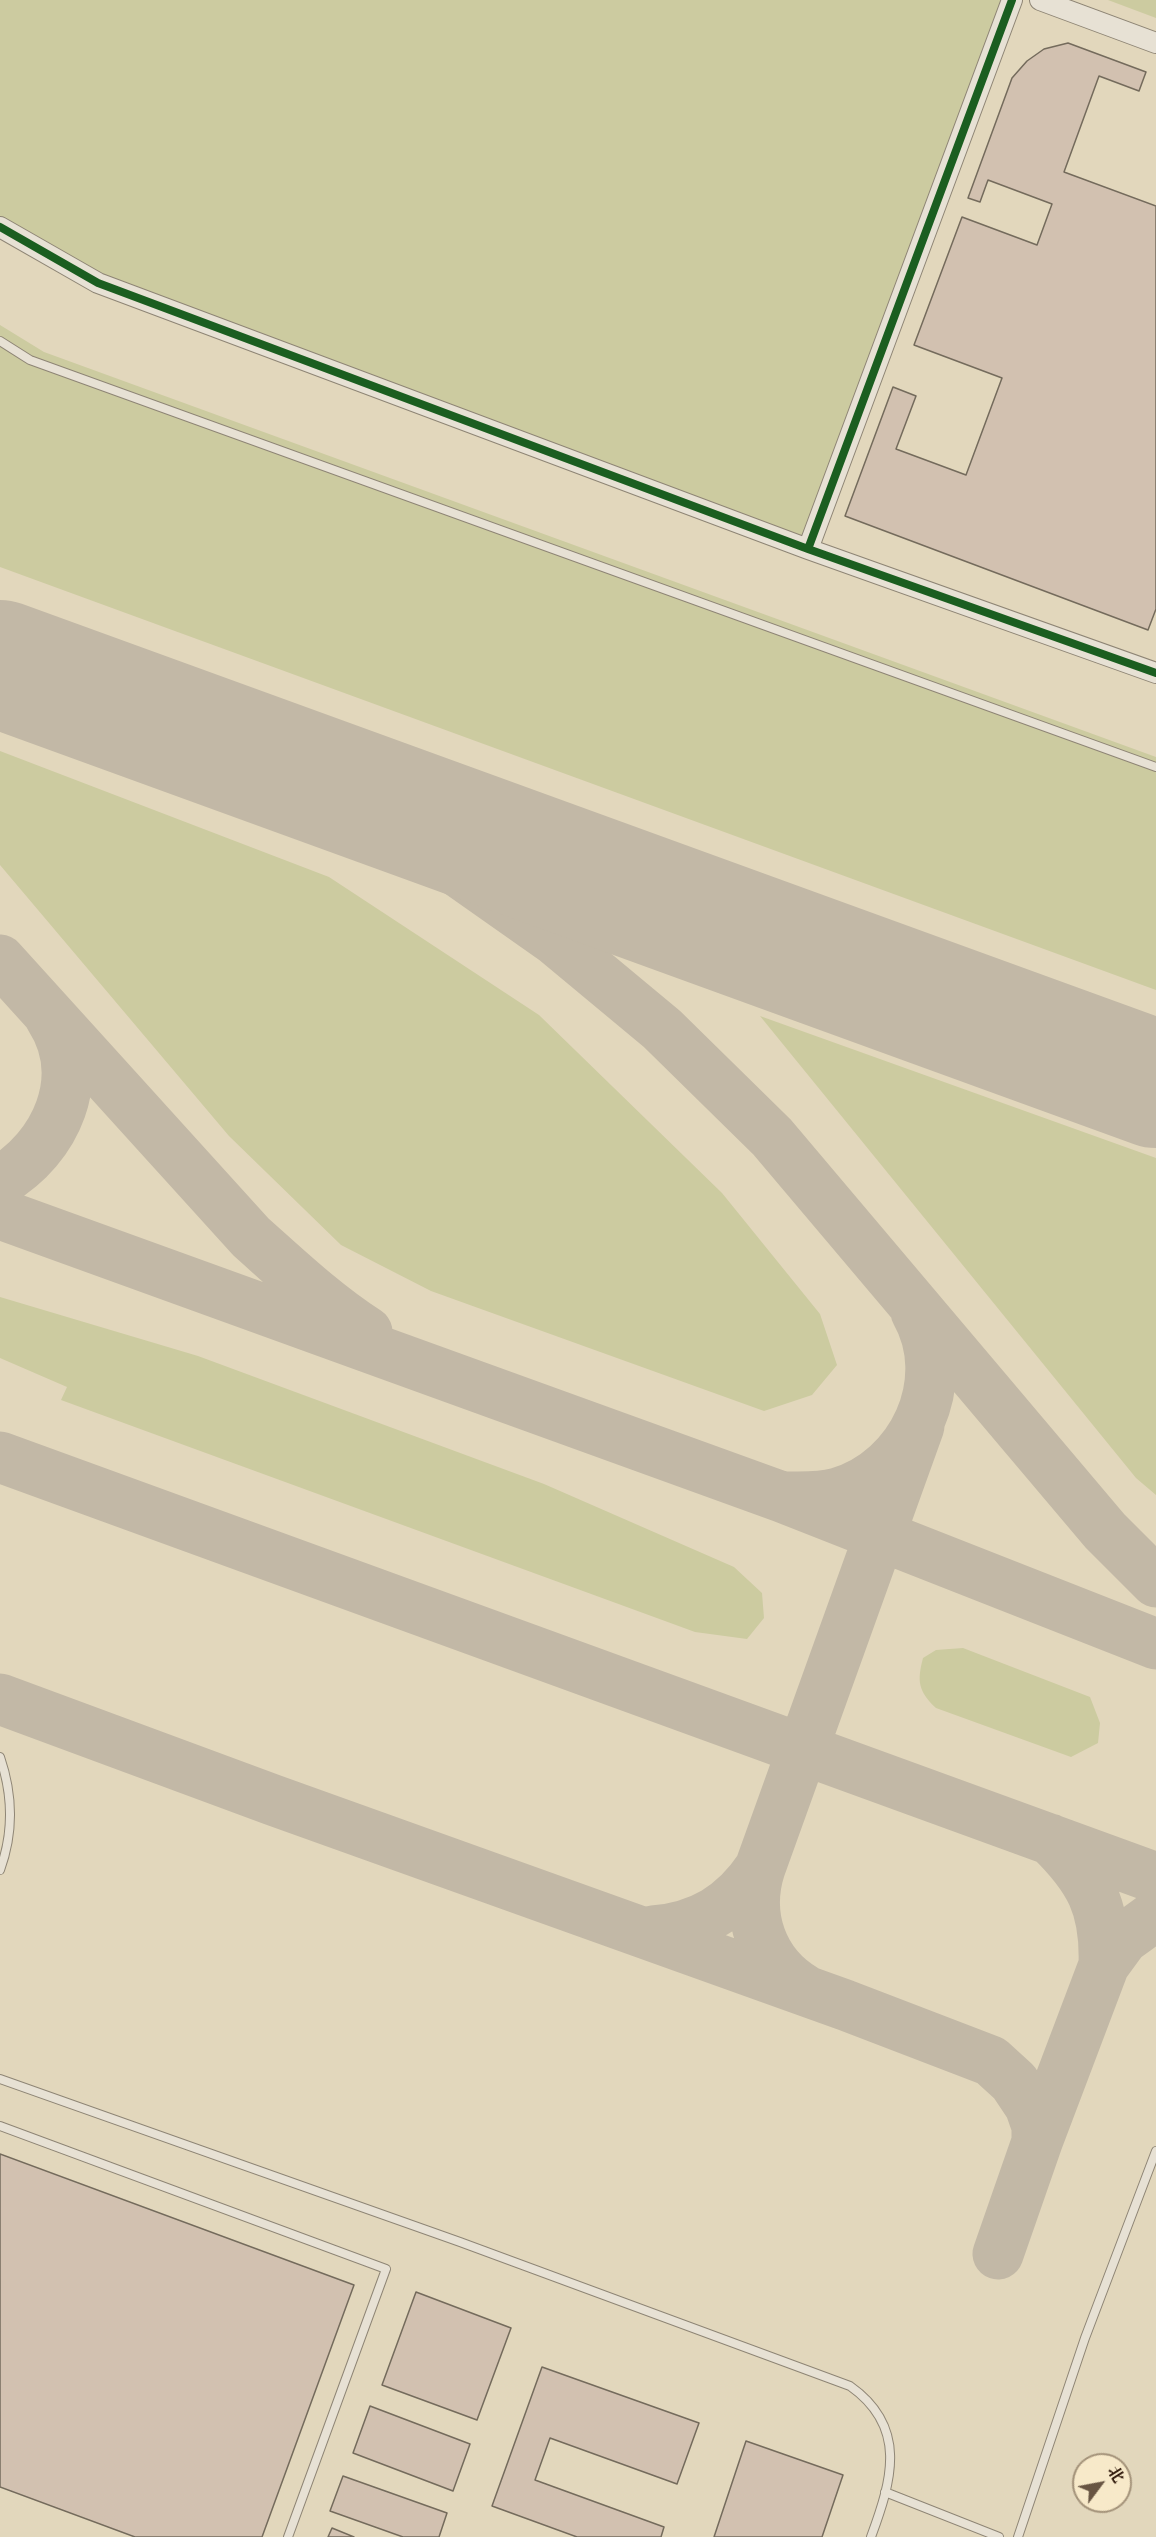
<!DOCTYPE html>
<meta charset="utf-8">
<style>
body{margin:0}
#map{position:relative;width:1156px;height:2537px;overflow:hidden;background:#e2d7bc;font-family:Cardo,"Noto Serif SC",serif}
canvas{display:block}
.north{position:absolute;left:1072px;top:2453px;width:60px;height:60px;box-sizing:border-box;background:#f7e9c9;border:2px solid #a39279;border-radius:50%;rotate:58deg;font-size:16px;font-weight:700;line-height:24px;text-align:center;color:#260f02}
.north::after{content:'';display:block;margin:auto;width:21px;height:27px;background:#685543;clip-path:polygon(50% 0,100% 100%,50% 72%,0 100%)}
</style>
<div id="map">
<canvas width="1156" height="2537"></canvas>
<div class="north">北</div>
</div>
<script>
const context = document.querySelector('canvas').getContext('2d');
context.lineJoin = 'round';
function fill(path, color) {
  context.fillStyle = color;
  context.fill(path, 'evenodd');
}
function strokePath(path, color, width, dash) {
  context.strokeStyle = color;
  context.lineWidth = width;
  context.lineCap = dash ? 'butt' : 'round';
  context.setLineDash(dash || []);
  context.stroke(path);
}
fill(new Path2D(`
 M0,0H1012L808,549L98,283L0,221Z
 M1108,0H1156V18Z
 M0,325L44,352L1156,757V990L0,567Z
 M0,751L329,877L539,1015L722,1193L820,1314L837,1365L812,1395L764,1411L431,1291L341,1245L229,1136L0,865Z
 M760,1016L1156,1158V1495L1136,1478Z
 M0,1297L198,1356L544,1484L734,1567L762,1593L764,1618L747,1639L695,1632L61,1400L67,1387L0,1358Z
 M963,1648L1090,1697L1100,1723L1098,1743L1071,1757L936,1708C918,1691 917,1681 923,1658L936,1650Z`), '#cccba0');
strokePath(new Path2D(`
 M240,751L457,871L555,940L662,1029L772,1137L1105,1531L1156,1582
 M0,960L251,1237C288,1270 325,1305 367,1332
 M0,1181C56,1148 89,1077 50,1017
 M0,1214L782,1497L1156,1644
 M0,1457L1156,1878
 M787,1497C804,1497 821,1498 838,1493C913,1471 955,1381 916,1312
 M0,1699L273,1800L845,2005L991,2061L1014,2082L1030,2106L1037,2126V2142
 M1050,1839C1090,1878 1106,1907 1104,1965
 M760,1868C745,1915 761,1964 805,1990
 M653,1931C700,1927 734,1907 760,1868L919,1426
 M998,2254L1037,2142L1104,1965L1123,1939L1156,1915`), '#c2b8a6', 51);
strokePath(new Path2D(`
 M0,664L1156,1084`), '#c2b8a6', 128);
const building = new Path2D(`
 M1068,43L1146,72L1139,91L1099,76L1064,172L1156,206V609L1148,630L845,516L893,387L916,396L896,449L966,475L1002,378L914,345L962,217L1037,245L1052,204L988,180L980,202L968,198L1012,78L1027,61L1044,49Z
 M0,2154L354,2285L262,2537H135L0,2487Z
 M416,2292L511,2328L477,2420L382,2385Z
 M542,2367L699,2423L677,2484L550,2438L535,2480L664,2527L661,2537H577L492,2506Z
 M370,2406L470,2444L453,2491L353,2453Z
 M746,2441L843,2475L822,2537H714Z
 M343,2476L447,2513L439,2537H403L330,2511Z
 M332,2528L354,2537H328Z`);
fill(building, '#d2c1b0');
strokePath(building, '#746b5c', 1.5);
const service = new Path2D(`
 M0,341L30,360L1156,767
 M0,1757C13,1795 14,1832 0,1870
 M0,2079L460,2242L850,2386C908,2427 892,2480 871,2537
 M0,2126L386,2269L288,2537
 M885,2492L999,2537
 M1018,2537L1085,2338L1156,2151`);
const tertiary = new Path2D(`
 M1040,0L1156,43
 M0,227L98,283L808,549L1156,673
 M808,549L1012,0`);
strokePath(service, '#8e8575', 10);
strokePath(tertiary, '#8e8575', 22);
strokePath(service, '#e7e1d4', 8);
strokePath(tertiary, '#e7e1d4', 20);
strokePath(new Path2D(`
 M0,227L98,283L808,549L1156,673
 M808,549L1012,0`), '#1b5e20', 8);
</script>
